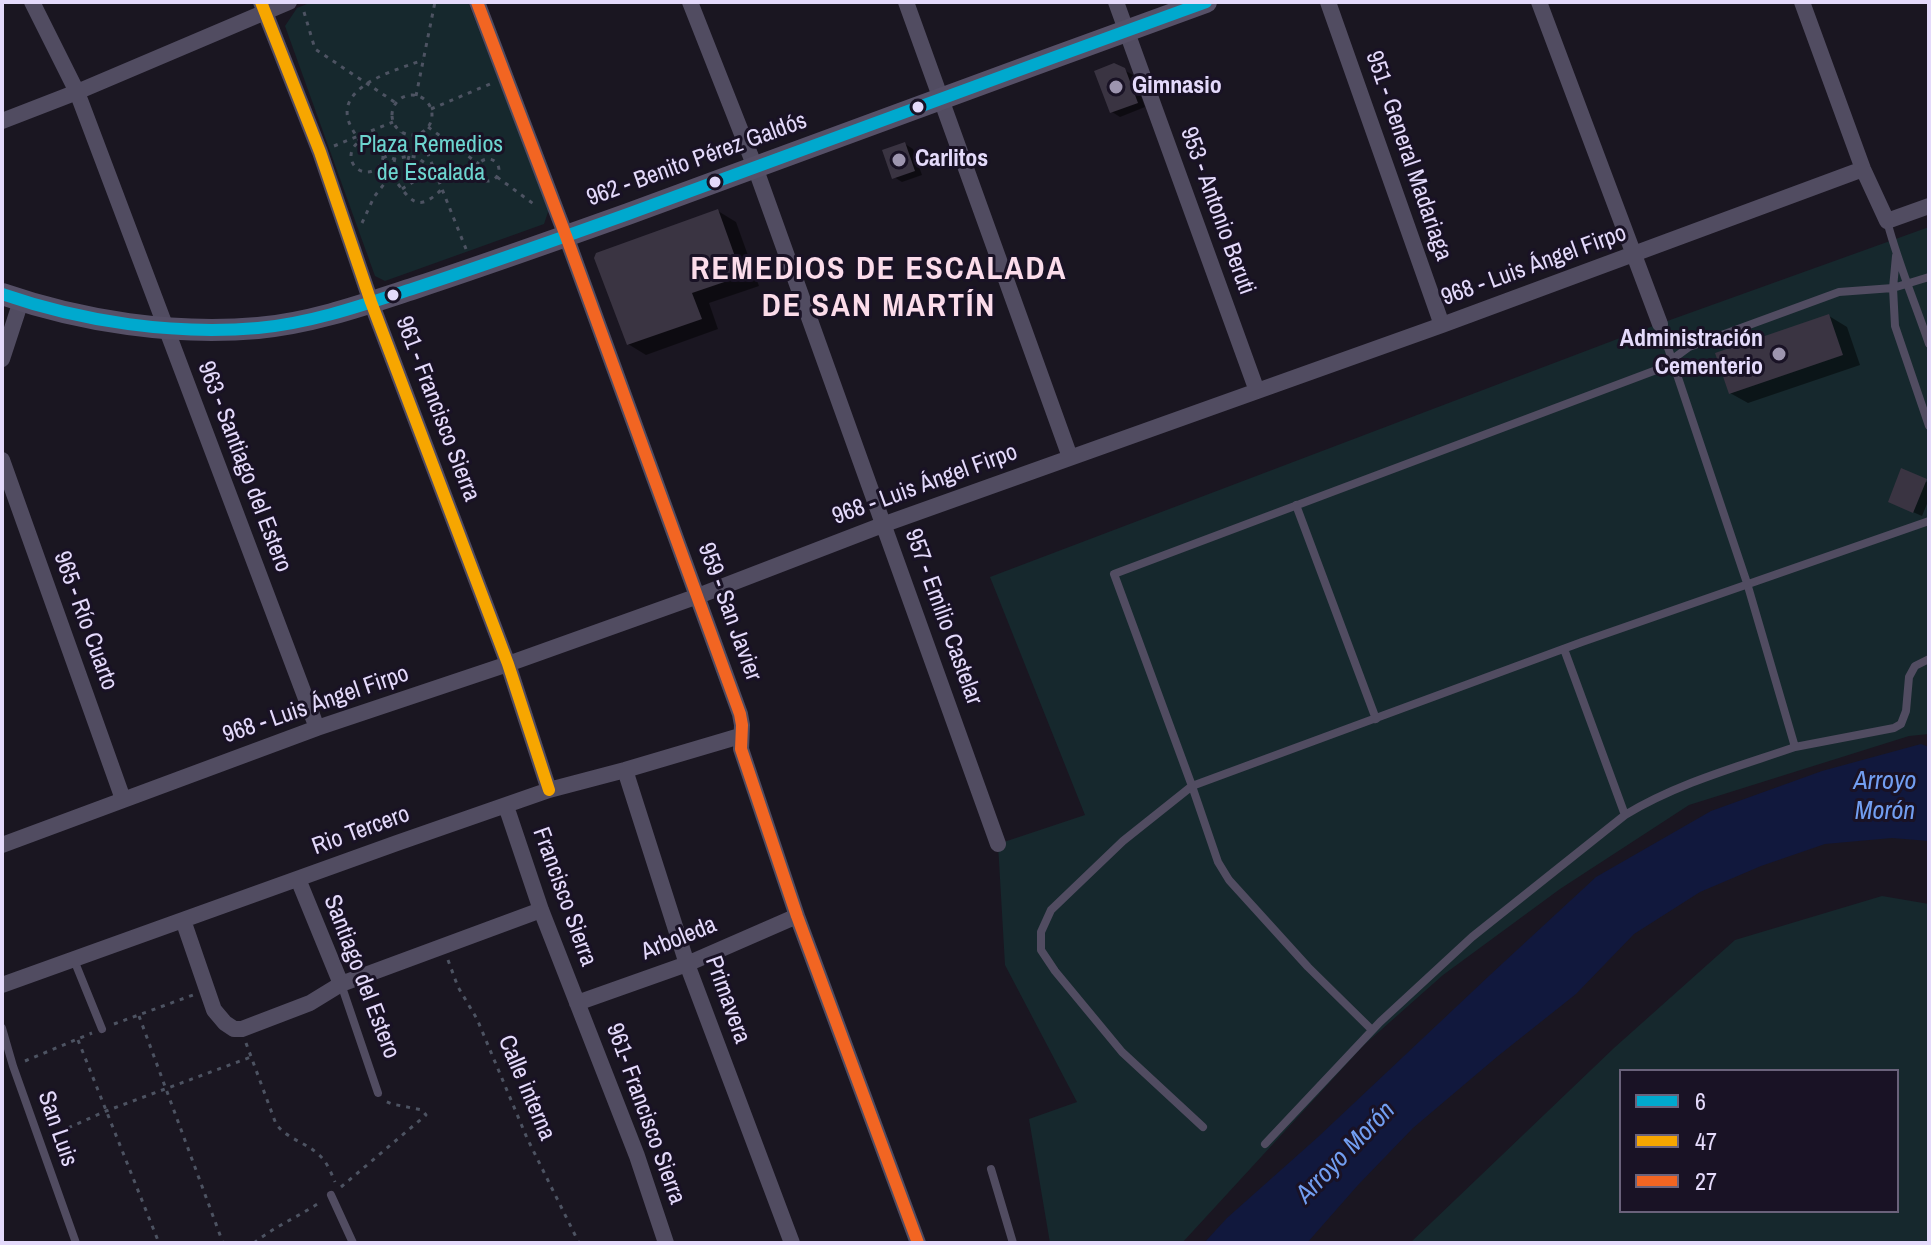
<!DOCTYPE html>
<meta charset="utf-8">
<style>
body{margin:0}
#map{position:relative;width:1931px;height:1245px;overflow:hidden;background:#1a1621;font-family:"Archivo Narrow",sans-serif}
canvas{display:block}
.frame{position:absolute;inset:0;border:4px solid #e4dafb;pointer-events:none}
.legend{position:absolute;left:1619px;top:1069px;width:280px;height:144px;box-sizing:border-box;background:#191225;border:2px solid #6a627b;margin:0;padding:10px 14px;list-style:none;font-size:24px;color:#e4dafb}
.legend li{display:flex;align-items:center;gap:16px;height:40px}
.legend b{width:40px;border:2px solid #6a627b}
</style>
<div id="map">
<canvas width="1931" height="1245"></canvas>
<div class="frame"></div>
<ul class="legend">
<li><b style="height:10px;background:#00a9ce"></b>6</li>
<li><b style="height:10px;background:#f7a600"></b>47</li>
<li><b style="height:10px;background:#f26522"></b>27</li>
</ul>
</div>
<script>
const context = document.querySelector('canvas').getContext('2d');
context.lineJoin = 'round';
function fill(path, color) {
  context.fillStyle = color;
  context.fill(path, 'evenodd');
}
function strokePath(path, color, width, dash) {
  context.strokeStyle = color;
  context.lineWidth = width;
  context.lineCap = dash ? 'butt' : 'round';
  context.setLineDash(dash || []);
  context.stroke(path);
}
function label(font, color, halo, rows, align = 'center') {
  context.font = font + ' "Archivo Narrow",sans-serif';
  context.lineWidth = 6;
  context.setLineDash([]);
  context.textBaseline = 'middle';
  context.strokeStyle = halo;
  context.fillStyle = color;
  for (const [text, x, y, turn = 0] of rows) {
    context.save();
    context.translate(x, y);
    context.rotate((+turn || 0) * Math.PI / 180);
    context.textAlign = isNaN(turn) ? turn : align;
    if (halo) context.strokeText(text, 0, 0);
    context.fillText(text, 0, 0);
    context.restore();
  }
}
fill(new Path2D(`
 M312,2H468L549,209L544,224L385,281L375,276L285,26L297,8Z
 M1929,227V734L1909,736L1689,805L1560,889L1443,975L1364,1045L1182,1243H1050L1029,1119L1077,1102L1005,965L998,844L1085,815L990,577L1620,338Z
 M1882,896L1929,904V1243H1410L1614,1048L1735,940ZM1897,1071V1211H1621V1071Z`), '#16282d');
fill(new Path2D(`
 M1921,744L1929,747V841L1892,838L1825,844L1761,866L1700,892L1634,934L1576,994L1498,1056L1413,1128L1358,1185L1307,1243H1204L1227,1218L1318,1137L1490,975L1596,877L1711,811L1822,771Z`), '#11183d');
fill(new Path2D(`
 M1124,70L1133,75L1145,107L1120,117L1112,112Z
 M905,144L913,149L922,175L902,182L894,177Z
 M718,211L736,222L759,286L709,303L718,329L646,355L628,344Z
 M1829,316L1847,327L1860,365L1748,403L1730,393Z
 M1902,471L1929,483V499L1922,516L1899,506Z`), '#0007');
fill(new Path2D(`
 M1114,63L1125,68L1138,103L1110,113L1094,71Z
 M905,142L915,171L892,179L882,150Z
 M718,209L742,276L692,293L702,319L627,345L594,258L596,253Z
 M1829,314L1843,355L1729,394L1715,353Z
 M1901,468L1927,479L1913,513L1888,502Z`), '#3a3442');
strokePath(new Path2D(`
 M304,12L315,49L396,103
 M392 115a20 20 0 1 1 40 0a20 20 0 1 1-40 0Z
 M416,96L435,2
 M431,109L490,84
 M428,127L479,164
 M420,134L466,249
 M351 156a16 16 0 1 1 32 0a16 16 0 1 1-32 0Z
 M360,142C356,135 350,127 348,119C339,84 400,69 423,60
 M334,146L393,122
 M409,156L406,168L410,183
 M383,158L387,156L394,159L409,156L416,157L434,169
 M477 170a11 11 0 1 1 22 0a11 11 0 1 1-22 0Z
 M392,176C410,199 416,215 442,189
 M497,177L535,205
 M402,189L413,182L436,179
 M362,223L374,197L391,175L401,132
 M448,960L458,987L477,1019L527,1138L579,1243
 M139,1016L223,1243
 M114,1024L193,995
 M78,1040L159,1243
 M246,1043L276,1124C287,1139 305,1142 318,1154C327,1161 331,1173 335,1182
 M25,1061L92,1033
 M50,1136L106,1111L251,1057
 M341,1187L426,1115L422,1110L392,1104L385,1101
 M254,1243C275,1226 300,1216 322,1201`), '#4d5362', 3, [4, 6]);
strokePath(new Path2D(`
 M1887,221C1898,263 1915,303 1929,344
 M1896,256L1893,288L1895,326L1929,426
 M1660,324L1747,583L1795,747L1894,728L1901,724L1906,711L1909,677L1915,666L1929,659
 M1296,505L1376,719
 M1564,649L1625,815
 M74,960L102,1029
 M341,984L378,1093
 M2,1028L13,1066L76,1243
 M1372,1030L1308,967L1229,880L1218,862L1192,786L1114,574L1659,369L1689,347L1839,292L1893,288L1929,277
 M1203,1127L1122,1052L1055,971L1041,950V932L1051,910L1123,841L1192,786L1582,642L1929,521
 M1265,1144L1380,1022L1472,937L1625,815C1678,783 1737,767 1795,747
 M991,1169L1013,1243
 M331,1195L353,1243`), '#514c61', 8);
strokePath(new Path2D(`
 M32,2L77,92L317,728
 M261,2L320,152L371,302L508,664L549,790
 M477,2L566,236L740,714L742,725L741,749L797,916L918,1243
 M690,2L755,167L998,844
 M906,2L1070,457
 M1116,2L1257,391
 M1328,2L1442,325
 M1539,2L1660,324
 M1802,2L1863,169L1887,221L1929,206
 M2,121L77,92L289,2
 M2,359L21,301
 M2,460L123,799
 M625,770L687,964L792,1243
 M506,806L541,910L637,1156L666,1243
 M2,845L317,728L508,664L698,596L885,524L1442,325L1863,169
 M298,879L341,984
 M183,920L214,1010L225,1023L234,1029H242L310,1003L341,984L541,910
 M2,985L397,843L549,790L625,770L740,736
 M577,1003L687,964L797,916`), '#514c61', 16);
strokePath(new Path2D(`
 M2,294C83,322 173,335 258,328C313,323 366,304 418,287C488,264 558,239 628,214C820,143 1013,72 1206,2`), '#565067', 22);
strokePath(new Path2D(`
 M2,294C83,322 173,335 258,328C313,323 366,304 418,287C488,264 558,239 628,214C820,143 1013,72 1206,2`), '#00a9ce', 12);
strokePath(new Path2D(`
 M261,2L320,152L371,302L508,664L549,790`), '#f7a600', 12);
strokePath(new Path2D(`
 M477,2L566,236L740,714L742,725L741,749L797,916L918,1243`), '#f26522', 12);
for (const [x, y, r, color] of [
 [1116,87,8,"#9d95af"],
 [918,107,7,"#e4dafb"],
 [899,160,8,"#9d95af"],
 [715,182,7,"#e4dafb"],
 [393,295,7,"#e4dafb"],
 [1779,354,8,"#9d95af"]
]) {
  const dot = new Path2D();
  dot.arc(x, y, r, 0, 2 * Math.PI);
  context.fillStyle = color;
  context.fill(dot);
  strokePath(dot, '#191225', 3);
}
label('bold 24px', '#e4dafb', '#191225', [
 ["Gimnasio",1132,87],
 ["Carlitos",915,160],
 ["Administración",1763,340,"right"],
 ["Cementerio",1763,368,"right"]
], 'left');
label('24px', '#6cd5cf', '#191225', [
 ["Plaza Remedios",431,146],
 ["de Escalada",431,174]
]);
label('24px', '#e4dafb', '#191225', [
 ["951 - General Madariaga",1408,156,71],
 ["962 - Benito Pérez Galdós",697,160,-20],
 ["953 - Antonio Beruti",1217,211,70],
 ["968 - Luis Ángel Firpo",1534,266,-20],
 ["961 - Francisco Sierra",437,409,69],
 ["963 - Santiago del Estero",244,467,69],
 ["968 - Luis Ángel Firpo",925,485,-20],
 ["959 - San Javier",729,612,70],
 ["957 - Emilio Castelar",943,617,70],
 ["965 - Río Cuarto",85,621,70],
 ["968 - Luis Ángel Firpo",316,705,-19],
 ["Rio Tercero",361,831,-20],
 ["Francisco Sierra",564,897,70],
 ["Arboleda",679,939,-22],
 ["Santiago del Estero",361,977,69],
 ["Primavera",727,1000,70],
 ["Calle interna",526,1088,67],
 ["961- Francisco Sierra",645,1114,70],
 ["San Luis",57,1129,71]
]);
label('italic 26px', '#729ef1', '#191225', [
 ["Arroyo",1885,782],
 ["Morón",1885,812],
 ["Arroyo Morón",1346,1153,-46]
]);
context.letterSpacing = '2px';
label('bold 32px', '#fbdcea', '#191225', [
 ["REMEDIOS DE ESCALADA",879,270],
 ["DE SAN MARTÍN",879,307]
]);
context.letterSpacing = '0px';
</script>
